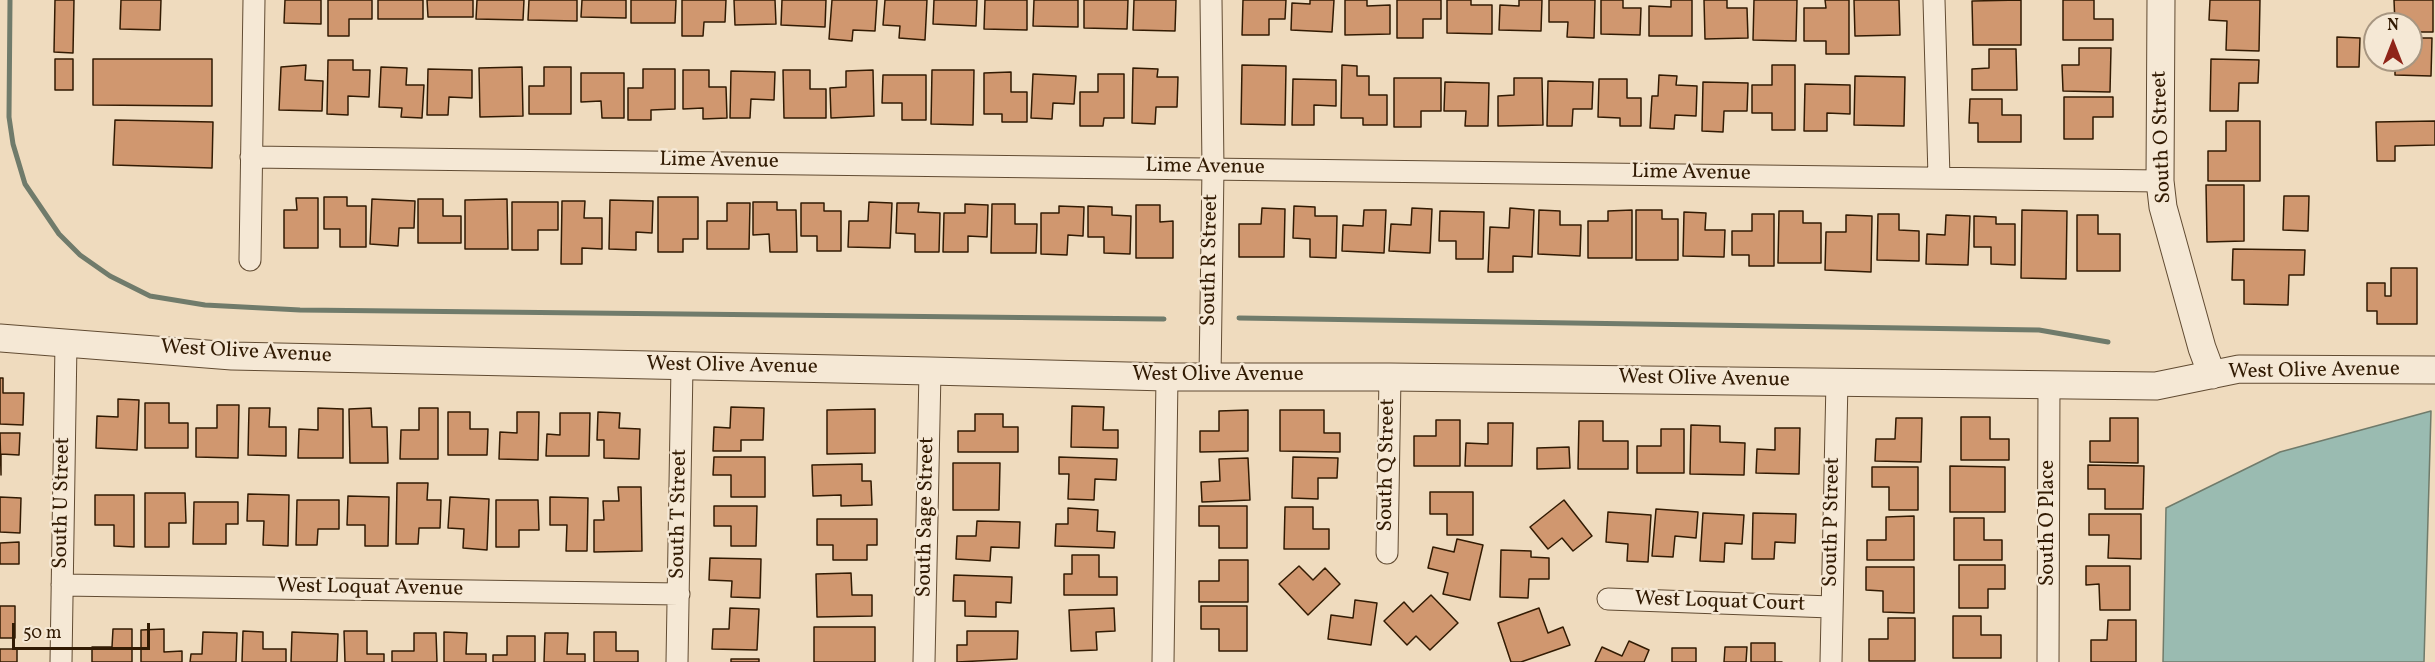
<!DOCTYPE html>
<style>
body{margin:0}
#map{position:relative;width:2435px;height:662px;overflow:hidden;background:#efdbbe;font-family:Vollkorn,serif}
canvas{display:block}
.north{position:absolute;left:2363px;top:12px;width:60px;height:60px;box-sizing:border-box;background:#f5e8d5;border:2px solid #a79681;border-radius:50%;rotate:0deg;font-size:16px;font-weight:700;line-height:24px;text-align:center;color:#321b03}
.north::after{content:'';display:block;margin:auto;width:21px;height:27px;background:#8f2418;clip-path:polygon(50% 0,100% 100%,50% 72%,0 100%)}
.scale{position:absolute;left:12px;top:623px;width:138px;height:27px;box-sizing:border-box;border:3px solid #321b03;border-top:0;padding-left:8px;font-size:18px;line-height:21px;white-space:nowrap;color:#321b03;-webkit-text-stroke:4px #f5e8d5;paint-order:stroke}
</style>
<div id="map">
<canvas width="2435" height="662"></canvas>
<div class="north">N</div>
<div class="scale">50 m</div>
</div>
<script>
const context = document.querySelector('canvas').getContext('2d');
context.lineJoin = 'round';
function fill(path, color) {
  context.fillStyle = color;
  context.fill(path, 'evenodd');
}
function strokePath(path, color, width, dash) {
  context.strokeStyle = color;
  context.lineWidth = width;
  context.lineCap = dash ? 'butt' : 'round';
  context.setLineDash(dash || []);
  context.stroke(path);
}
function label(font, color, halo, rows, align = 'center') {
  context.font = font + ' Vollkorn,serif';
  context.lineWidth = 5;
  context.setLineDash([]);
  context.textBaseline = 'middle';
  context.strokeStyle = halo;
  context.fillStyle = color;
  for (const [text, x, y, turn = 0] of rows) {
    context.save();
    context.translate(x, y);
    context.rotate((+turn || 0) * Math.PI / 180);
    context.textAlign = isNaN(turn) ? turn : align;
    if (halo) context.strokeText(text, 0, 0);
    context.fillText(text, 0, 0);
    context.restore();
  }
}
const water = new Path2D(`
 M2431,411L2424,662H2163L2166,508L2280,452Z`);
fill(water, '#9abbb1');
strokePath(water, '#707b6b', 1.5);
strokePath(new Path2D(`
 M10,0L9,117L13,144L25,184L59,234L80,255L110,276L150,296L205,305L300,310L1164,319
 M1239,318L2039,330L2108,342`), '#707b6b', 5);
const building = new Path2D(`
 M55,0H74L73,53L54,52Z
 M121,0H161L160,30L120,29Z
 M285,0H321V24L284,23Z
 M328,0H372V19H349V36H328Z
 M378,0H423V19H378Z
 M427,0H473V17H428Z
 M477,0H524L523,20L476,19Z
 M529,0H577V21L528,20Z
 M582,0H626V18L581,17Z
 M631,0H676L675,23H631Z
 M682,0H726L725,22H704L703,36H682Z
 M734,0H775L776,24L735,25Z
 M782,0H826L825,27L781,25Z
 M832,0H877L875,31L853,30L852,41L829,39Z
 M885,0H927L925,40L899,38L900,26L883,25Z
 M934,0H977L976,26L933,24Z
 M985,0H1027V30L984,29Z
 M1034,0H1078V27L1033,26Z
 M1084,0H1128L1127,29L1084,28Z
 M1134,0H1176L1175,31L1133,30Z
 M1243,0H1286L1285,19H1269V35H1242Z
 M1310,0H1334L1332,32L1291,30L1292,3L1310,4Z
 M1345,0H1367V6L1390,5V34L1345,35Z
 M1397,0H1441V19H1423V38H1397Z
 M1447,0H1471V5H1492V34L1447,33Z
 M1519,0H1542L1541,31L1499,30L1500,5L1519,6Z
 M1549,0H1595L1594,38L1567,37L1568,22H1549Z
 M1601,0H1623V8H1641L1640,35L1601,34Z
 M1671,0H1692V36H1649V6L1671,7Z
 M1704,0H1727V8H1747L1748,38L1705,39Z
 M1754,0H1797L1796,41L1753,40Z
 M1825,0H1849V54H1826V41H1804V8H1826Z
 M1854,0H1899L1900,35L1855,36Z
 M2021,0V45H1973L1972,1Z
 M2063,0H2094V19H2113V40H2063Z
 M2210,0H2260L2259,51L2226,50L2227,21L2209,20Z
 M2394,0H2433V32H2411V24H2395Z
 M2337,37L2360,38L2359,67H2337Z
 M2371,37H2375V59H2371Z
 M2411,38H2432L2431,76L2395,75V60H2411Z
 M2079,48H2111L2110,92L2063,91L2062,65H2079Z
 M1989,49H2016L2017,90H1972V69L1989,68Z
 M55,59H73V90H55Z
 M93,59H212V106L93,105Z
 M2211,59L2259,60L2258,83H2239L2238,111H2210Z
 M328,60H353V70H370L369,97L348,96V115L327,114Z
 M306,65L305,80L323,81L322,111L279,110L281,67Z
 M1242,65L1286,66L1285,125L1241,124Z
 M1342,65L1357,66V76H1369V95H1387V125H1363V118H1341Z
 M1772,65H1795V130H1772V113H1752V85H1772Z
 M381,67L407,68L406,85H424L422,118L401,117L402,108L379,107Z
 M522,67L523,116L480,117L479,68Z
 M544,67H571V114H529V86H544Z
 M1133,68L1158,69L1157,77H1178L1177,107H1156L1155,124L1132,123Z
 M428,69L472,70V98L449,97L448,115H427Z
 M643,69H675V109L651,110V120H628V88H643Z
 M683,70H709V87H726L727,118L703,119V108L683,109Z
 M783,70H810V89H826V118H784Z
 M873,70L874,116L831,118L830,88L846,87V71Z
 M932,70H974L973,125L931,124Z
 M731,71L775,72L774,100L751,99L750,118H730Z
 M1011,72V92H1027V122H1002V114H984V73Z
 M581,73H624V118H602L601,101L581,102Z
 M1033,74L1076,76L1074,104L1053,103L1052,119L1031,118Z
 M1098,74H1124V118H1104L1103,126H1080V92H1098Z
 M883,75H926V120H902V103H882Z
 M1659,75L1677,76L1676,85L1697,86L1696,116L1675,115L1674,129L1650,128L1652,96H1658Z
 M1855,76L1905,77L1904,126L1854,125Z
 M1394,78H1441V111H1421V127H1394Z
 M1514,78H1542L1543,125L1498,126V96L1514,95Z
 M1293,79L1336,80V106L1314,105V125H1292Z
 M1599,79H1627V98H1641V126H1620V118L1598,117Z
 M1548,81L1593,82L1592,109H1573L1572,126H1547Z
 M1445,82L1489,83L1488,126H1465L1466,111H1444Z
 M1703,82L1748,83L1747,111H1724L1723,132L1702,131Z
 M1805,84L1850,85V114L1827,113V131H1804Z
 M2064,97H2113V117H2093V139H2064Z
 M1970,99H2002V115H2021V142H1978V123H1969Z
 M115,120L213,122L212,168L113,165Z
 M2226,121H2260V181H2208V151H2226Z
 M2435,121V145L2395,146V161H2377L2376,122Z
 M2206,185H2244V241L2207,242Z
 M2284,196H2309L2308,231L2283,230Z
 M324,197H347V206H366V247H340V229H324Z
 M658,197H698V239H683V252H658Z
 M296,198H318V248H284V210H297Z
 M372,199L415,201L414,228H399L398,246L370,244Z
 M418,199H443V216H461V243H418Z
 M507,199L508,249H465V200Z
 M610,200L653,201L652,233L636,232V250L609,249Z
 M562,201H585L584,218H602V249L582,248V264H561Z
 M512,202H558V230H538V250H512Z
 M753,202H777V210H796L797,252H770L769,234L753,235Z
 M869,202L892,203L890,248L848,247L849,221H868Z
 M727,203H750L749,249H707V221H727Z
 M801,203H824V211H841V251H817V236H801Z
 M897,203H919L918,212L940,213L939,252H915V234L896,233Z
 M965,204L988,205L987,237L968,236V252H943L944,213H965Z
 M992,204H1015V224H1037L1036,253H991Z
 M1136,205H1160V222L1173,221V258H1136Z
 M1059,206L1084,207L1083,236L1068,235L1067,255L1041,254V213H1059Z
 M1088,206L1112,207V215L1131,216L1130,254L1104,253V237H1088Z
 M1294,206L1315,207V216H1337L1336,258L1310,257V239L1293,238Z
 M1262,208L1285,209L1284,257H1239V224H1261Z
 M1412,208L1432,209L1430,253L1389,251L1391,224L1411,225Z
 M1510,208L1534,210L1532,257L1513,256V272H1488L1490,227L1509,228Z
 M1364,210H1386L1384,253L1342,251L1343,225L1363,226Z
 M1539,210L1560,211V225H1581L1580,256L1538,254Z
 M1632,210V258H1588V221H1608V211Z
 M1636,210H1662V219H1678V260H1636Z
 M2022,210L2067,211L2066,279L2021,278Z
 M1440,211L1484,212L1483,259H1456V241H1439Z
 M1779,211H1803V223H1821V263H1778Z
 M1684,212L1706,213L1705,230H1725L1724,257L1683,256Z
 M1752,214H1774V266H1749V255H1732V231H1752Z
 M1878,214H1899V230L1919,231V261L1877,260Z
 M1846,215L1872,216L1871,272L1825,270L1826,232H1846Z
 M1946,215L1970,216L1968,265L1926,264L1927,234L1945,235Z
 M2077,215H2098V234H2120V271H2077Z
 M1974,216L1996,217V224H2015V265L1991,264V247H1974Z
 M2233,249L2305,250L2304,275H2289L2288,305L2244,304V280H2232Z
 M2391,268H2417V324H2377V311H2367V283H2385V296H2391Z
 M0,378H3V393H24L23,425L0,424Z
 M118,399L139,400L137,450L96,448L97,416L118,417Z
 M145,403H169V423H188V448H145Z
 M217,405H239L238,458L196,457V428H217Z
 M1072,406L1104,407L1103,430H1118V448L1071,447Z
 M731,407L764,408L763,440H741V451H713L714,427L730,428Z
 M249,408H270L269,427H286V456L248,455Z
 M318,408L343,409V458H298L299,429L318,430Z
 M371,408L372,427H387L388,463H350L349,409Z
 M419,408H438V459H400L401,430H419Z
 M875,409V453L827,454V410Z
 M1248,410V451L1200,452V431H1219V411Z
 M1280,410H1324V433H1340V452L1280,451Z
 M448,412H470V429H488L487,455H448Z
 M517,412H539L538,460L499,459L500,432L517,433Z
 M598,412L620,413L619,428L640,429L639,459L604,458V440H597Z
 M560,413H590L589,456H546L547,434L560,435Z
 M975,414H1003V427H1018V452H958V431H975Z
 M1961,417H1990V439H2009V460H1961Z
 M1896,418H1922L1921,462L1875,461L1876,439H1895Z
 M2110,418H2138V463L2090,462V441H2110Z
 M1436,420H1460V466H1414V436H1436Z
 M1579,421H1603V441H1628V469H1578Z
 M1488,423H1513L1512,466H1465L1466,443L1488,444Z
 M1691,425L1720,426V442L1745,443L1744,475L1690,474Z
 M1775,428H1800L1799,474L1756,473L1757,449L1775,450Z
 M1661,429H1684V473H1637V446H1661Z
 M0,433H20L19,455L1,454V475Z
 M1569,447L1570,468L1537,469V448Z
 M714,457H765V497H731V475H713Z
 M1059,457L1117,459L1116,480L1095,479L1094,500L1068,499L1069,474H1059Z
 M1293,457L1338,458L1337,478H1318V499L1292,498Z
 M1248,458L1250,500L1202,502L1201,482L1220,481L1219,459Z
 M953,463H1000L999,510H953Z
 M862,464V481H871L872,505L841,506V495L813,496L812,465Z
 M2088,465L2144,466L2143,509H2105V489H2088Z
 M1950,466L2005,467V512H1950Z
 M1872,467H1918V510H1889V487H1872Z
 M397,483H428L427,500H441L440,528H419L418,544H396Z
 M618,487H641L642,551L594,552V520H604L603,501H619Z
 M1430,492H1473V535H1447V514H1430Z
 M145,493H185L186,523H169V547H145Z
 M248,494L289,495L288,546L263,545L264,521H247Z
 M95,495H134V547L114,546V525H95Z
 M348,496L389,497L388,546H365V525H347Z
 M0,497L21,498L20,533L0,532Z
 M450,497L489,499L487,550L463,548L464,529L448,528Z
 M550,497L588,498L587,551H566L567,525H550Z
 M297,500H339V529H318L317,545H296Z
 M496,500H538L539,530H519V547H496Z
 M1564,500L1592,536L1573,551L1562,538L1548,549L1530,527Z
 M194,502H238V524H226V544H193Z
 M714,506H757L756,546H731V526H714Z
 M1199,506H1247V548H1219V526H1199Z
 M1285,507H1313V529H1329V549H1284Z
 M1068,508L1098,510L1097,531L1115,532L1114,548L1055,546L1056,524H1068Z
 M1656,509L1698,512L1696,538L1675,536L1673,557L1652,556Z
 M1608,512L1651,515L1648,562L1627,561L1628,544L1606,542Z
 M1703,513L1744,515L1742,544L1725,543L1724,562L1700,561Z
 M1753,513L1796,514L1795,543L1775,542L1774,559H1752Z
 M2089,514H2141V559L2108,558L2109,535H2089Z
 M1914,516V560H1867V540H1886V517Z
 M1954,518H1984V540H2002V560H1954Z
 M817,519H877V545H867V560H833V545H817Z
 M977,521L1020,522L1019,548L991,547L990,561L956,559L957,536H976Z
 M1457,539L1483,545L1470,600L1443,594L1448,573L1428,568L1433,547L1454,552Z
 M19,542V564H0V543Z
 M1501,550L1531,551V557L1549,558V579H1529L1528,598L1500,597Z
 M1072,555H1099V577H1117V595H1064V574H1072Z
 M710,558L761,559L760,598L731,597L732,581L709,580Z
 M1219,560H1248V602H1199V581H1219Z
 M1959,565H2005V589H1988V608H1959Z
 M1299,566L1313,580L1325,568L1340,584L1308,615L1279,584Z
 M2086,566H2130V610H2100L2099,584L2086,585Z
 M1866,567H1914V613L1883,612V591L1866,590Z
 M851,573L852,595H872V616L817,617L816,574Z
 M954,575L1012,577L1011,603L996,602V617L965,616V601H953Z
 M1431,595L1458,623L1430,650L1416,636L1407,645L1384,621L1404,602L1413,612Z
 M1355,600L1377,603L1371,645L1328,639L1331,615L1353,618Z
 M0,606H15V638H0Z
 M1201,606H1247V651H1219V629H1201Z
 M730,608L759,609L757,650L712,649L713,629H729Z
 M1114,608L1115,631L1096,632L1097,650L1071,651L1069,610Z
 M1539,608L1548,633L1563,627L1570,645L1521,662H1511L1498,623Z
 M1953,616H1981V635H2001V658H1953Z
 M1888,618H1915V661H1869V639H1888Z
 M2108,620H2136V662H2091V640H2107Z
 M814,627H875V662H814Z
 M113,629H132V662H92V647H112Z
 M164,629V652L182,651V662H141V630Z
 M243,631L263,632V649H286V662H242Z
 M344,631H367V654H384V662H345Z
 M967,631H1018L1017,659L957,662V645H967Z
 M203,632L237,633L236,662H190L191,654H202Z
 M292,632L338,634L337,662H291Z
 M444,632L467,633L466,654H486V662H444Z
 M594,632H616V651H638V662H594Z
 M414,633H436L437,662H392V651H414Z
 M545,633H568L567,654H585V662H544Z
 M507,636H535V662H493V655H507Z
 M1629,641L1649,650L1644,662H1595L1602,647L1622,656Z
 M1751,643H1775V662H1782H1751Z
 M1725,647H1747L1746,662H1724Z
 M1672,648H1696V662H1672Z
 M0,649H17V662H0Z
 M731,659H759V662H731Z`);
fill(building, '#d0976f');
strokePath(building, '#321b03', 1.5);
const minor = new Path2D(`
 M1934,0L1939,177
 M251,157L2160,181
 M250,260L254,0
 M1210,377L1213,168L1211,0
 M1387,553L1390,377
 M62,585L679,594
 M1608,599L1831,607
 M61,662L66,343
 M677,662L682,366
 M924,662L930,371
 M1163,662L1167,377
 M1831,662L1837,381
 M2048,662L2049,383`);
const tertiary = new Path2D(`
 M2161,0L2160,181L2163,207L2202,348L2212,375
 M0,338L232,356L930,371L1167,377H1390L2156,386L2239,369L2435,370`);
strokePath(minor, '#614b32', 23);
strokePath(tertiary, '#614b32', 29);
strokePath(minor, '#f5e8d5', 21);
strokePath(tertiary, '#f5e8d5', 27);
label('21px', '#321b03', '#f5e8d5', [
 ["South O Street",2163,137,-92],
 ["Lime Avenue",719,162,1],
 ["Lime Avenue",1205,168,1],
 ["Lime Avenue",1691,174,1],
 ["South R Street",1211,260,-89],
 ["West Olive Avenue",246,353,3],
 ["West Olive Avenue",732,367,1],
 ["West Olive Avenue",2314,372,-1],
 ["West Olive Avenue",1218,376],
 ["West Olive Avenue",1704,380,1],
 ["South Q Street",1388,465,-89],
 ["South U Street",63,503,-89],
 ["South T Street",680,514,-89],
 ["South Sage Street",927,517,-89],
 ["South P Street",1833,522,-89],
 ["South O Place",2049,523,-90],
 ["West Loquat Avenue",370,589,1],
 ["West Loquat Court",1720,603,2]
]);
</script>
